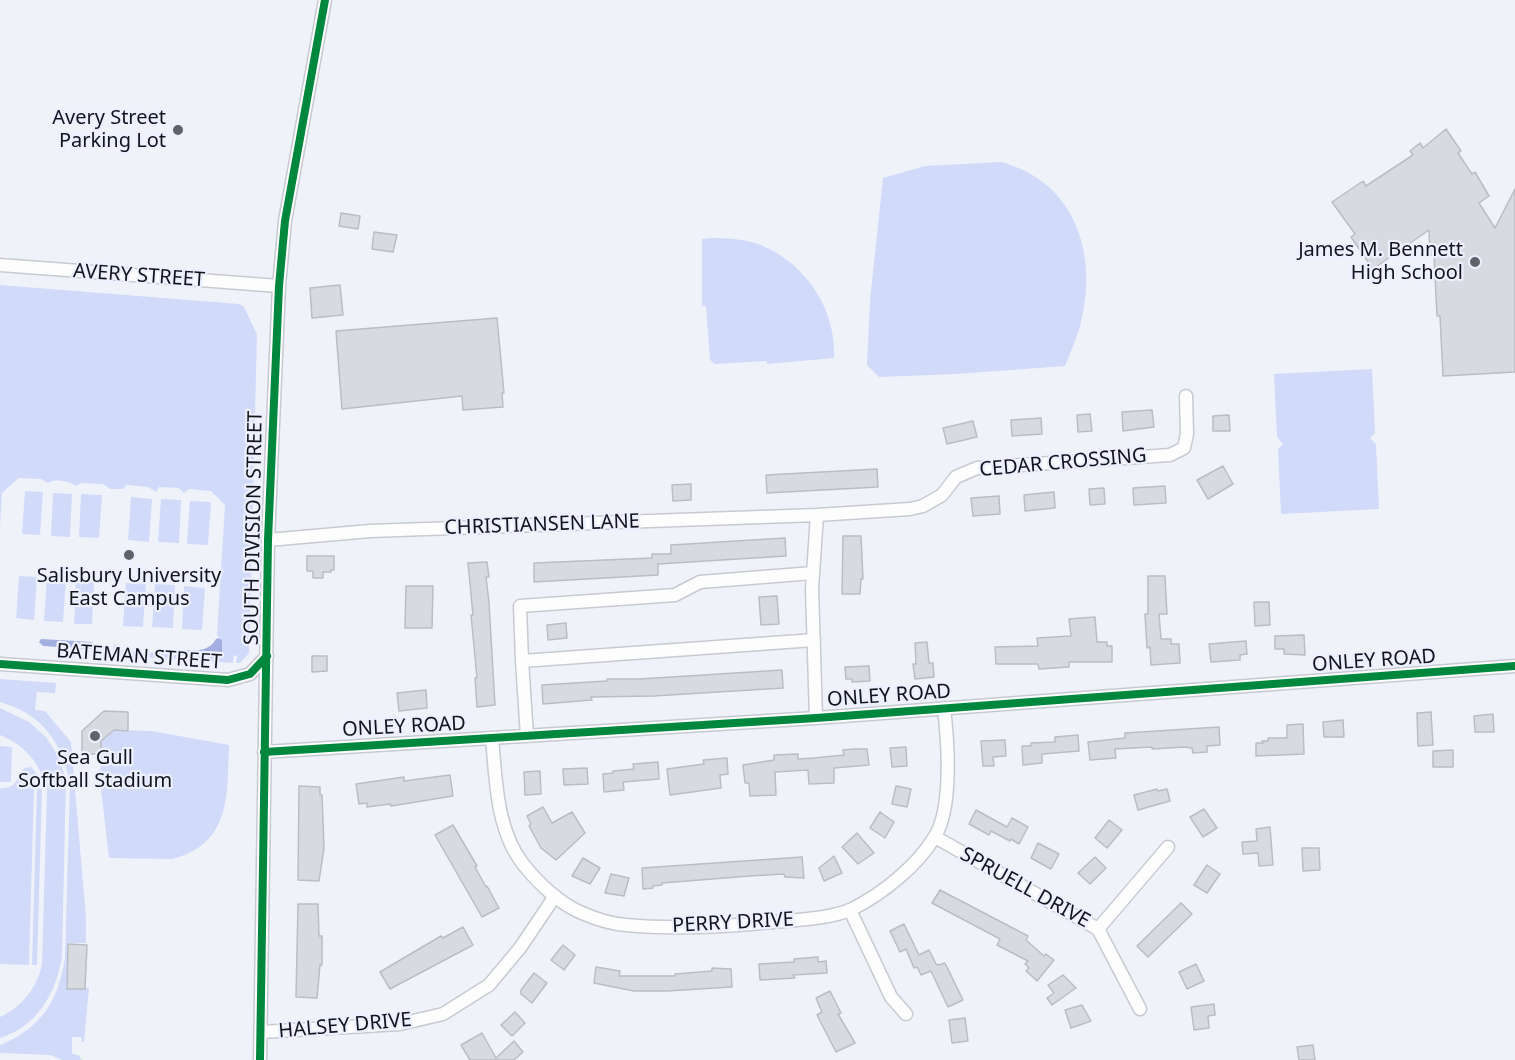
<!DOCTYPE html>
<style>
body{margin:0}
canvas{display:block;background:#f0f2fa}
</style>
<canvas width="1515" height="1060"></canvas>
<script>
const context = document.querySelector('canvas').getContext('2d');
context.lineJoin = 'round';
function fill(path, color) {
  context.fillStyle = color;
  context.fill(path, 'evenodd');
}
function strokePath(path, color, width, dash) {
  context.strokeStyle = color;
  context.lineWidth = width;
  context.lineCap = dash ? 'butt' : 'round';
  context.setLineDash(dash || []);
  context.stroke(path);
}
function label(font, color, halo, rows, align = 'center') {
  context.font = font + ' "Noto Sans",sans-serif';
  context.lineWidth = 4.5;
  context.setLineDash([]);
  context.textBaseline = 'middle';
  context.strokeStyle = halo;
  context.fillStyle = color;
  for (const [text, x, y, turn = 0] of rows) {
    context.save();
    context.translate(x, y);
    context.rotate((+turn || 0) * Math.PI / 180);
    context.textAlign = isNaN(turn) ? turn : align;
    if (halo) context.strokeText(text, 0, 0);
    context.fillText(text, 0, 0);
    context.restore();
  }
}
fill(new Path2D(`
 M1001,162C1077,182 1099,257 1080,326C1076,340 1070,353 1065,366L957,374L879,377L867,365L870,300L883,178L925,166Z
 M713,238C727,238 741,239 755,243C803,259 837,308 834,358L767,364V361L715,364L710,360L706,306H702V239Z
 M0,285L239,304L244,307L257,334L249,653L240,663H236L237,656L234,655L233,663L112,655L114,644L117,645L116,648L118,650L219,658L222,640L217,635L225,505L211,491L189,489L184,493L179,488L159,487L156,492L148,487L127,485L123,489H110L103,484L81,483L76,486C69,481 55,478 48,483L41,479L19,478L2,493L0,527Z
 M1372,369L1375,433L1370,438L1376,444L1379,509L1281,514L1278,449L1283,444L1277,437L1274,374Z
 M25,491L43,492L40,535L22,534Z
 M53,493L72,494L70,537L51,536Z
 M81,494L102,495L99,538L79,537Z
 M131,497L152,499L149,542L128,540Z
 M161,499L181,500L179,543L158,542Z
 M190,501L211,502L208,545L187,544Z
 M19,576L37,577L34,620L16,618Z
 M47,577L66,578L63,622L44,621Z
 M76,579L94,580L92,624H74Z
 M126,583L146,584L143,627L123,626Z
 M155,584L175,585L173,628L152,627Z
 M184,586L205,588L202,630L182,629Z
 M0,679L56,683L55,693L37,692L35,710L45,711L71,742L86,918V943H68L67,986L89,988L84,1042H82L81,1037H72V1054L78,1055L82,1060H63L50,1055L0,1053V1045C42,1028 58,1001 65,958L70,782C60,740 43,715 0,702Z
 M0,708L29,722L46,737L58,756L66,779L62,957C56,993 37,1027 0,1038V1017C22,1007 37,988 42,964L47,790C41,764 25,745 0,735Z
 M114,730L152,731L229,745C227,794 232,844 172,859L109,858L100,781L101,741Z
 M0,746L12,747L11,782H0Z
 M31,767L38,775L29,788L34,789L29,965L0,964V788C18,788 15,780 24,768Z
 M37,789H42L37,965H32Z`), '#d2daf9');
fill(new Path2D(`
 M219,638L222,640V656L219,658L179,656L181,650C195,650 208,653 216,639Z
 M41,639L92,642L95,646L91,649L43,646L39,642Z`), '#a3afe0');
const building = new Path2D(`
 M1446,129L1461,151L1458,153L1472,174L1475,172L1489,196L1479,203L1495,228L1515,189V372L1443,376L1440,316H1437L1434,255H1430L1429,230L1373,269L1351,237L1355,234L1332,202L1363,181L1366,186L1413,155L1410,151L1420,143L1423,148Z
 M341,213L360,216L358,229L339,226Z
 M374,232L397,235L393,252L372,249Z
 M340,285L343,315L312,318L310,288Z
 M497,318L504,393H502L503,407L463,410L462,396L342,409L336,331Z
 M1152,410L1154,427L1123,431L1122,412Z
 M1090,414L1092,431L1078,432L1077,415Z
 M1229,415L1230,431H1213V416Z
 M1041,418L1042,434L1012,436L1011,420Z
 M973,421L977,437L947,444L943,428Z
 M1223,466L1233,484L1208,499L1197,480Z
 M877,469L878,487L767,493L766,475Z
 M691,484V500L673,501L672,485Z
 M1165,486L1166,503L1134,505L1133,488Z
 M1104,488L1105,504L1090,505L1089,489Z
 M1054,492L1055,508L1025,511L1024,495Z
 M999,496L1000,514L973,516L971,498Z
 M843,536H861L863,579H861L860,594H842Z
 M785,538L786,556L658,564V575L534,582V563L652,558V554H671V545Z
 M307,556H334V570H331V572H323V578H313V571H307Z
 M487,562L489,577H486L489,603L495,705L477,707L475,678H477L471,615H473L468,563Z
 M1148,576H1165L1167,614H1159L1161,639H1171V644H1179L1180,663L1151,665L1150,647L1147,648L1145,614H1148Z
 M406,586H433L432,628H405Z
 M777,596L779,624L761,625L759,597Z
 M1254,602H1269L1270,625L1255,626Z
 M1095,617L1097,642H1107V646H1112V662H1069V667L1039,669L1038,664H996L995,647L1038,646L1037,638L1071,636L1069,619Z
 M566,623L567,638L548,640L547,625Z
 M1304,635L1305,655L1284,654V649H1275V636Z
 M1246,641L1247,654L1240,655V660L1211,662L1209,644Z
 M927,642L929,663H933L934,677L915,679L913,664H916L915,643Z
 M312,656H327V671L312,672Z
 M869,666L870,681L852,682V679H846L845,667Z
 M782,670L783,688L654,696L591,697L592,700L543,704L542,685L607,681V679H640Z
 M426,690L427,708L399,711L397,693Z
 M104,711L128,712V731L114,730L101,741V754H82V731Z
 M1431,712L1433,745L1418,746L1417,713Z
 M1493,714L1494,732H1475L1474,716Z
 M1343,720L1344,737H1324L1323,722Z
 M1303,724L1304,754L1256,756V743H1263L1262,741H1268V738H1287V725Z
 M1219,727L1220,745L1207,746V752L1193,753L1192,748L1184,747L1152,749V747L1115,749L1116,758L1090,760L1088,742L1125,738V733Z
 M1078,735L1079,751L1042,754V763L1023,765L1022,746H1031V743L1055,742V737Z
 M1005,740L1006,756L993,757L994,766H983L981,741Z
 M906,747L907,766L892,767L890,748Z
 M854,749H867L869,765L834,768V783L809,784L808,770L775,772L776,795L750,796L749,783H745L743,765L774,760V755L798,754V759L814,758L844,755L843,750Z
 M1453,750V767H1433V751Z
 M727,758L728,774L720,775L721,788L670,795L667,769L704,764L703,760Z
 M658,762L659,779L623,782L624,790L604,792L603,774L613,773V771L634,769L633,764Z
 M587,768L588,784L564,785L563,769Z
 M540,771L541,794L525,795L524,772Z
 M450,775L453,796L391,806L390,804L367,807V803L359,804L356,784L404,777V781Z
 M299,786L320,787V795H322L324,848L319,881L298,880Z
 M896,786L911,789L907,807L892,804Z
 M1157,789L1158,791L1167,789L1170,801L1138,810L1134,795Z
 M543,807L552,823L572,812L585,833L556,860L541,848L529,826L531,824L527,816Z
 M1204,809L1217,828L1203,837L1190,817Z
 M976,810L1007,827L1012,818L1028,827L1019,844L1011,839L1010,841L991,831L989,835L969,824Z
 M880,812L894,822L885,838L870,828Z
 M1109,820L1122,830L1107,848L1095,838Z
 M453,825L477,866L475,867L486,887L487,886L499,908L482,917L435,835Z
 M1270,827L1273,865L1259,866L1258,853L1243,854L1242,842L1257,841L1256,829Z
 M857,833L874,853L858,864L842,847Z
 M1038,843L1059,854L1051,869L1031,858Z
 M1302,848H1319L1320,870L1303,871Z
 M834,856L842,873L824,881L819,868Z
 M802,857L804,878L785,877L784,874L750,876L662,883V885L653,886V888L643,889L642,868Z
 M1095,857L1106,868L1090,884L1078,873Z
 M583,858L600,868L590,884L572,876Z
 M1207,865L1220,874L1207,893L1194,885Z
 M611,874L629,878L624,896L605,893Z
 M940,890L1028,936L1026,940L1044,956L1046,954L1054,960L1037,981L1026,971L1029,968L1025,964L1028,961L997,945L1000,939L932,903Z
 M1181,903L1192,914L1148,957L1137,946Z
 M298,904H318L319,936H322V965H320L317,998L296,997Z
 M904,924L919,955L929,950L936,964L939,965L945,963L963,1000L948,1007L931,971L921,975L917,967L914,968L906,949L900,952L890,931Z
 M463,927L473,945L390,989L380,972L441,936L443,938Z
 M68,944L87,945L85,989H67Z
 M563,945L575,955L564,970L551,960Z
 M818,957V962L826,961L827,973L793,975L795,978L760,980L759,964L794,962V959Z
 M1196,964L1204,981L1187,989L1179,972Z
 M596,967L620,971L619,976H675V974L712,971V968L731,969L732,987L667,991H634L594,983Z
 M534,973L547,983L532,1003L521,994V990Z
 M1063,975L1076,988L1052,1005L1047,998L1054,993L1048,985Z
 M830,991L841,1013L838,1014L855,1043L836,1052L817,1015L822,1012L816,998Z
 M1214,1004L1215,1015L1208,1016L1209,1028L1194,1030L1191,1007Z
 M1082,1005L1091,1021L1071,1028L1065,1010Z
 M515,1012L525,1023L512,1036L501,1025Z
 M965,1018L968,1041L952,1043L949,1020Z
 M482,1033L496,1058L514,1041L523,1052L514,1060H470L461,1045Z
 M1313,1045L1315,1060H1299L1297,1047Z`);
fill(building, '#d8dae2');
strokePath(building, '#bbbdc5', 1.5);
const minor = new Path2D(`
 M0,265L279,286
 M268,540L370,531L817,515
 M813,573L700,582L675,595L520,606L522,661L814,640
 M522,661L527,736
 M0,664L228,680L250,674L267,656
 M816,718L812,589L817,515L910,509L923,506L942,495L956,477L977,468L1170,455L1184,448L1187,434L1186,396
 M492,738C496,780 496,829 523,864C538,883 560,904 582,913C596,919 611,924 626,925C679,930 732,926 785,921C806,919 832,918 852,909C882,894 916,867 934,838C953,809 948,742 944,708
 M264,752L816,718L1515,666
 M935,837L1098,929L1140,1009
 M850,910L891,997L906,1014
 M1098,929L1168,847
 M261,1032L400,1024L443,1014L489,985L520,948L555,896
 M260,1060L268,540L279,286L285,221L325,0`);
strokePath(minor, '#c8cad2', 15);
strokePath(minor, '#fdfdfe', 12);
strokePath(new Path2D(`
 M0,664L228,680L250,674L267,656
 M264,752L816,718L1515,666
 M260,1060L268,540L279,286L285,221L325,0`), '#00873e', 8);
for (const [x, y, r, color] of [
 [178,130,6,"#60626a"],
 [1475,262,6,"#60626a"],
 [129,555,6,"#60626a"],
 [95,736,6,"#60626a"]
]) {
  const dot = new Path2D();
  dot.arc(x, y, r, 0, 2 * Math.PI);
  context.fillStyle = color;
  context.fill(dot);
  strokePath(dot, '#ecf0fe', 2);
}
label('20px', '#12141c', '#ecf0fe', [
 ["Avery Street",166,118],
 ["Parking Lot",166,141],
 ["James M. Bennett",1463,250],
 ["High School",1463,273],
 ["Salisbury University",129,576,"center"],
 ["East Campus",129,599,"center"],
 ["Sea Gull",95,758,"center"],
 ["Softball Stadium",95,781,"center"]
], 'right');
label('20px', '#12141c', '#ecf0fe', [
 ["AVERY STREET",139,276,4],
 ["CEDAR CROSSING",1063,463,-5],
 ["CHRISTIANSEN LANE",542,525,-2],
 ["SOUTH DIVISION STREET",254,528,-89],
 ["BATEMAN STREET",139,657,4],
 ["ONLEY ROAD",1374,661,-4],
 ["ONLEY ROAD",889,696,-4],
 ["ONLEY ROAD",404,727,-3],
 ["SPRUELL DRIVE",1025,888,29],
 ["PERRY DRIVE",733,923,-3],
 ["HALSEY DRIVE",345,1026,-5]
]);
</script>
